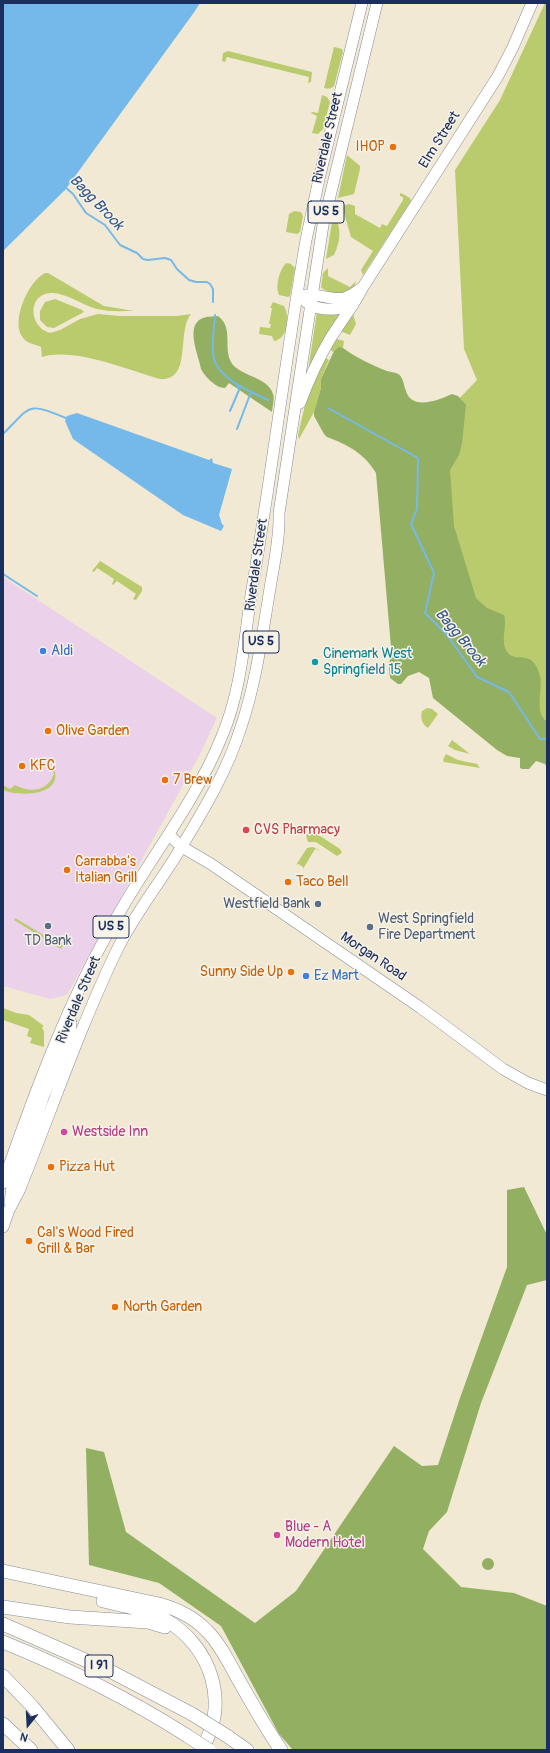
<!DOCTYPE html>
<style>
body{margin:0}
#map{position:relative;width:550px;height:1753px;overflow:hidden;background:#f1e9d3;font-family:Pangolin,sans-serif}
canvas{display:block}
.frame{position:absolute;inset:0;border:4px solid #1b2f5e;pointer-events:none}
.north{position:absolute;left:8px;top:1705px;width:40px;height:40px;-webkit-text-stroke:3px #f7f3e8;paint-order:stroke;rotate:198deg;font-size:11px;font-weight:700;line-height:16px;text-align:center;color:#1b2f5e}
.north::after{content:'';display:block;margin:auto;width:14px;height:18px;background:#1b2f5e;clip-path:polygon(50% 0,100% 100%,50% 72%,0 100%)}
</style>
<div id="map">
<canvas width="550" height="1753"></canvas>
<div class="frame"></div>
<div class="north">N</div>
</div>
<script>
const context = document.querySelector('canvas').getContext('2d');
context.lineJoin = 'round';
function fill(path, color) {
  context.fillStyle = color;
  context.fill(path, 'evenodd');
}
function strokePath(path, color, width, dash) {
  context.strokeStyle = color;
  context.lineWidth = width;
  context.lineCap = dash ? 'butt' : 'round';
  context.setLineDash(dash || []);
  context.stroke(path);
}
function label(font, color, halo, rows, align = 'center') {
  context.font = font + ' Pangolin,sans-serif';
  context.lineWidth = 3;
  context.setLineDash([]);
  context.textBaseline = 'middle';
  context.strokeStyle = halo;
  context.fillStyle = color;
  for (const [text, x, y, turn = 0] of rows) {
    context.save();
    context.translate(x, y);
    context.rotate((+turn || 0) * Math.PI / 180);
    context.textAlign = isNaN(turn) ? turn : align;
    if (halo) context.strokeText(text, 0, 0);
    context.fillText(text, 0, 0);
    context.restore();
  }
}
fill(new Path2D(`
 M3,577L217,718L198,758L67,995L50,999L3,986Z`), '#ecd1ea');
fill(new Path2D(`
 M545,3H547V745L440,531L454,404L477,380L464,349L455,170L500,100Z
 M334,47L342,49L343,52L334,86C331,89 328,89 324,88Z
 M228,51L312,72L311,82L308,83L309,77L227,57L225,62L222,61L223,53Z
 M322,95L327,97L330,102L323,129L318,134L312,133L317,116L311,113L312,112L318,113Z
 M347,155L360,166V169L354,194L338,198Z
 M400,193L403,194L410,198L411,201L363,275L361,270L373,251L351,237L342,206L349,204L355,206V214L380,228L382,224L387,226L403,200V197L400,196Z
 M294,211L301,212L303,216L300,232L297,234L286,232L289,214Z
 M333,216H335C342,230 340,242 334,255L326,259Z
 M286,263L291,264L295,268L290,296L288,297L279,295C275,286 279,271 286,263Z
 M328,268V276L350,287L356,281C353,297 330,296 321,287L323,273Z
 M45,273H48L104,306L134,311C122,311 109,312 97,309C82,305 65,292 50,293C27,295 29,327 50,333L60,330L80,319L98,314L120,316H177L191,314C176,332 193,381 160,379C128,370 74,347 42,357L41,347C36,344 28,344 24,339C9,324 28,281 45,273Z
 M55,299L82,310L84,312L54,328L47,327L40,320V311L45,302Z
 M273,302L284,306C290,316 288,339 274,341L272,336L259,334L260,327L270,328L271,324H269L272,308H270Z
 M317,312L339,313V316L308,371Z
 M353,314L356,324L350,335L340,331Z
 M337,339L344,341L343,348H339L333,352L330,349Z
 M324,357L329,360L321,379V388L314,412L299,439L298,435L307,396Z
 M100,561L142,587V591L136,600L133,599L136,594L117,581L113,585L112,584L114,579L97,568L94,572L92,571Z
 M427,708L432,709L438,714L428,728C422,724 420,718 422,711Z
 M452,740L470,754L455,750L448,746Z
 M446,754L458,760L477,764L480,768L444,762L443,760Z
 M51,767L54,769C64,796 18,797 3,790V785L10,789L15,785C30,793 47,792 54,774Z
 M311,832L317,834L340,849L342,853L337,856L316,842H308L306,835Z
 M313,847L321,851L315,849L303,869V867L298,864L296,865L307,848Z
 M15,918L57,943H62L69,935L61,949L14,920Z
 M3,1008L16,1013L29,1015L44,1026L42,1027L44,1032V1047L30,1043L32,1038L27,1036L29,1029L3,1020Z`), '#bacb6e');
fill(new Path2D(`
 M218,316C233,327 224,345 230,360C236,376 268,376 273,394C275,399 272,407 272,412L229,383L225,388C216,388 205,377 201,369C199,356 184,325 203,318C207,316 213,317 218,316Z
 M339,347L343,348C353,356 374,366 387,371C390,372 393,372 396,373C404,376 403,384 406,391C412,411 439,400 452,394L458,396L466,405L462,443L459,455L450,470L454,526L476,598L487,608L504,615C508,627 499,642 508,653C516,663 533,648 540,676C543,689 534,715 547,721V768L545,764L536,761L529,769H522L520,768V758L507,756L497,750L433,698L429,678L419,672L408,676L401,684H398L390,678L389,668L391,647L376,473C364,453 348,445 327,437L324,434L314,416V412L321,388V379L334,351Z
 M524,1187L547,1235V1280L527,1285L481,1403L447,1512L429,1531L423,1549L461,1587L514,1593L547,1606V1750H293L279,1734L221,1626L159,1583L89,1565L86,1448L104,1452L126,1532L255,1623L296,1591L394,1446L422,1466L438,1465L460,1398L507,1267V1190Z
 M482 1564a6 6 0 1 1 12 0a6 6 0 1 1-12 0Z`), '#93af61');
fill(new Path2D(`
 M3,3H200L195,11L65,190L3,251Z
 M77,413L209,460L212,458L213,463L232,469L219,515L222,524L224,526L221,531L183,515L73,439L65,421L67,416Z`), '#74b9ea');
strokePath(new Path2D(`
 M65,187L73,194L86,213L105,225L120,245L137,253L143,259L148,260L165,258L171,260L177,269L189,280L196,282H207L210,284L213,289V302
 M215,315C214,327 211,348 214,359C219,379 251,392 268,400
 M328,408L418,458L417,509L411,524L434,573L425,613L447,635L477,677L509,692L540,739H547
 M230,411L239,390L237,385
 M237,429L251,392
 M3,434C32,405 26,402 66,418
 M3,574L37,596`), '#74b9ea', 2);
const major = new Path2D(`
 M306,295C318,293 331,301 344,298C351,296 357,291 363,287
 M306,302C320,312 338,310 353,305
 M300,403C309,379 317,361 330,339C341,321 354,305 363,287L498,76L513,47L532,3
 M169,835L182,847L211,864L421,1008L503,1069L528,1083L547,1090
 M3,1183C35,1091 69,999 118,915C152,855 196,801 222,736C242,689 244,638 252,589C272,472 286,355 306,240L319,179L362,3
 M10,1202L12,1187L44,1095L70,1034L71,1023L68,1013
 M3,1227L9,1210L19,1191C51,1112 79,1029 116,952C134,914 161,882 182,846C205,808 228,769 241,727C255,686 261,643 268,601C272,572 280,542 279,513L323,225L377,3`);
const highway = new Path2D(`
 M3,1571L159,1604C177,1609 194,1617 207,1631C220,1644 228,1661 237,1677C251,1702 265,1727 281,1750
 M103,1601C124,1606 146,1609 164,1619C211,1645 231,1704 201,1750
 M3,1607L70,1617L148,1622L165,1627
 M3,1624L110,1671L192,1714
 M3,1642C67,1668 128,1698 186,1735
 M3,1676L32,1706L68,1750
 M3,1724L31,1750
 M227,1736L247,1750`);
strokePath(major, '#868c98', 12);
strokePath(highway, '#868c98', 14);
strokePath(major, '#fff', 11);
strokePath(highway, '#fff', 13);
const highwayBridge = new Path2D(`
 M192,1714L227,1736
 M186,1735L209,1750`);
strokePath(highwayBridge, '#868c98', 14, []);
strokePath(highwayBridge, '#fff', 13);
for (const [x, y, r, color] of [
 [393,147,4,"#e8710a"],
 [43,651,4,"#3f7fe0"],
 [315,662,4,"#0f9aa8"],
 [48,731,4,"#e8710a"],
 [22,766,4,"#e8710a"],
 [165,780,4,"#e8710a"],
 [246,830,4,"#e0444e"],
 [67,870,4,"#e8710a"],
 [288,882,4,"#e8710a"],
 [318,904,4,"#5c6f8a"],
 [48,926,4,"#5c6f8a"],
 [370,927,4,"#5c6f8a"],
 [291,972,4,"#e8710a"],
 [306,976,4,"#3f7fe0"],
 [64,1132,4,"#d1479c"],
 [51,1167,4,"#e8710a"],
 [29,1241,4,"#e8710a"],
 [115,1307,4,"#e8710a"],
 [277,1535,4,"#d1479c"]
]) {
  const dot = new Path2D();
  dot.arc(x, y, r, 0, 2 * Math.PI);
  context.fillStyle = color;
  context.fill(dot);
  strokePath(dot, '#f7f3e8', 1.5);
}
for (const [x, y, w] of [
 [326,212,36],
 [261,642,36],
 [111,927,36],
 [99,1666,28]
]) {
  const box = new Path2D();
  box.roundRect(x - w / 2, y - 11, w, 22, 3);
  context.fillStyle = '#f7f3e8';
  context.fill(box);
  strokePath(box, '#1b2f5e', 1);
}
label('bold 13px', '#1b2f5e', null, [
 ["US 5",326,212],
 ["US 5",261,642],
 ["US 5",111,927],
 ["I 91",99,1666]
]);
label('14px', '#1b2f5e', '#f7f3e8', [
 ["Riverdale Street",328,138,-77],
 ["Elm Street",440,140,-58],
 ["Riverdale Street",257,565,-82],
 ["Morgan Road",373,957,34],
 ["Riverdale Street",79,1000,-67]
]);
label('14px', '#c56008', '#f7f3e8', [
 ["IHOP",385,147,"right"],
 ["Olive Garden",56,731],
 ["KFC",30,766],
 ["7 Brew",173,780],
 ["Carrabba's",75,862],
 ["Italian Grill",75,878],
 ["Taco Bell",296,882],
 ["Sunny Side Up",283,972,"right"],
 ["Pizza Hut",59,1167],
 ["Cal's Wood Fired",37,1233],
 ["Grill & Bar",37,1249],
 ["North Garden",123,1307]
], 'left');
label('14px', '#366cbe', '#f7f3e8', [
 ["Aldi",51,651],
 ["Ez Mart",314,976]
], 'left');
label('14px', '#0d838f', '#f7f3e8', [
 ["Cinemark West",323,654],
 ["Springfield 15",323,670]
], 'left');
label('14px', '#be3a42', '#f7f3e8', [
 ["CVS Pharmacy",254,830]
], 'left');
label('14px', '#4e5e75', '#f7f3e8', [
 ["Westfield Bank",310,904],
 ["West Springfield",378,919,"left"],
 ["Fire Department",378,935,"left"],
 ["TD Bank",48,941,"center"]
], 'right');
label('14px', '#b23c85', '#f7f3e8', [
 ["Westside Inn",72,1132],
 ["Blue - A",285,1527],
 ["Modern Hotel",285,1543]
], 'left');
label('italic 15px', '#365888', '#f7f3e8', [
 ["Bagg Brook",96,203,46],
 ["Bagg Brook",460,638,50]
]);
</script>
